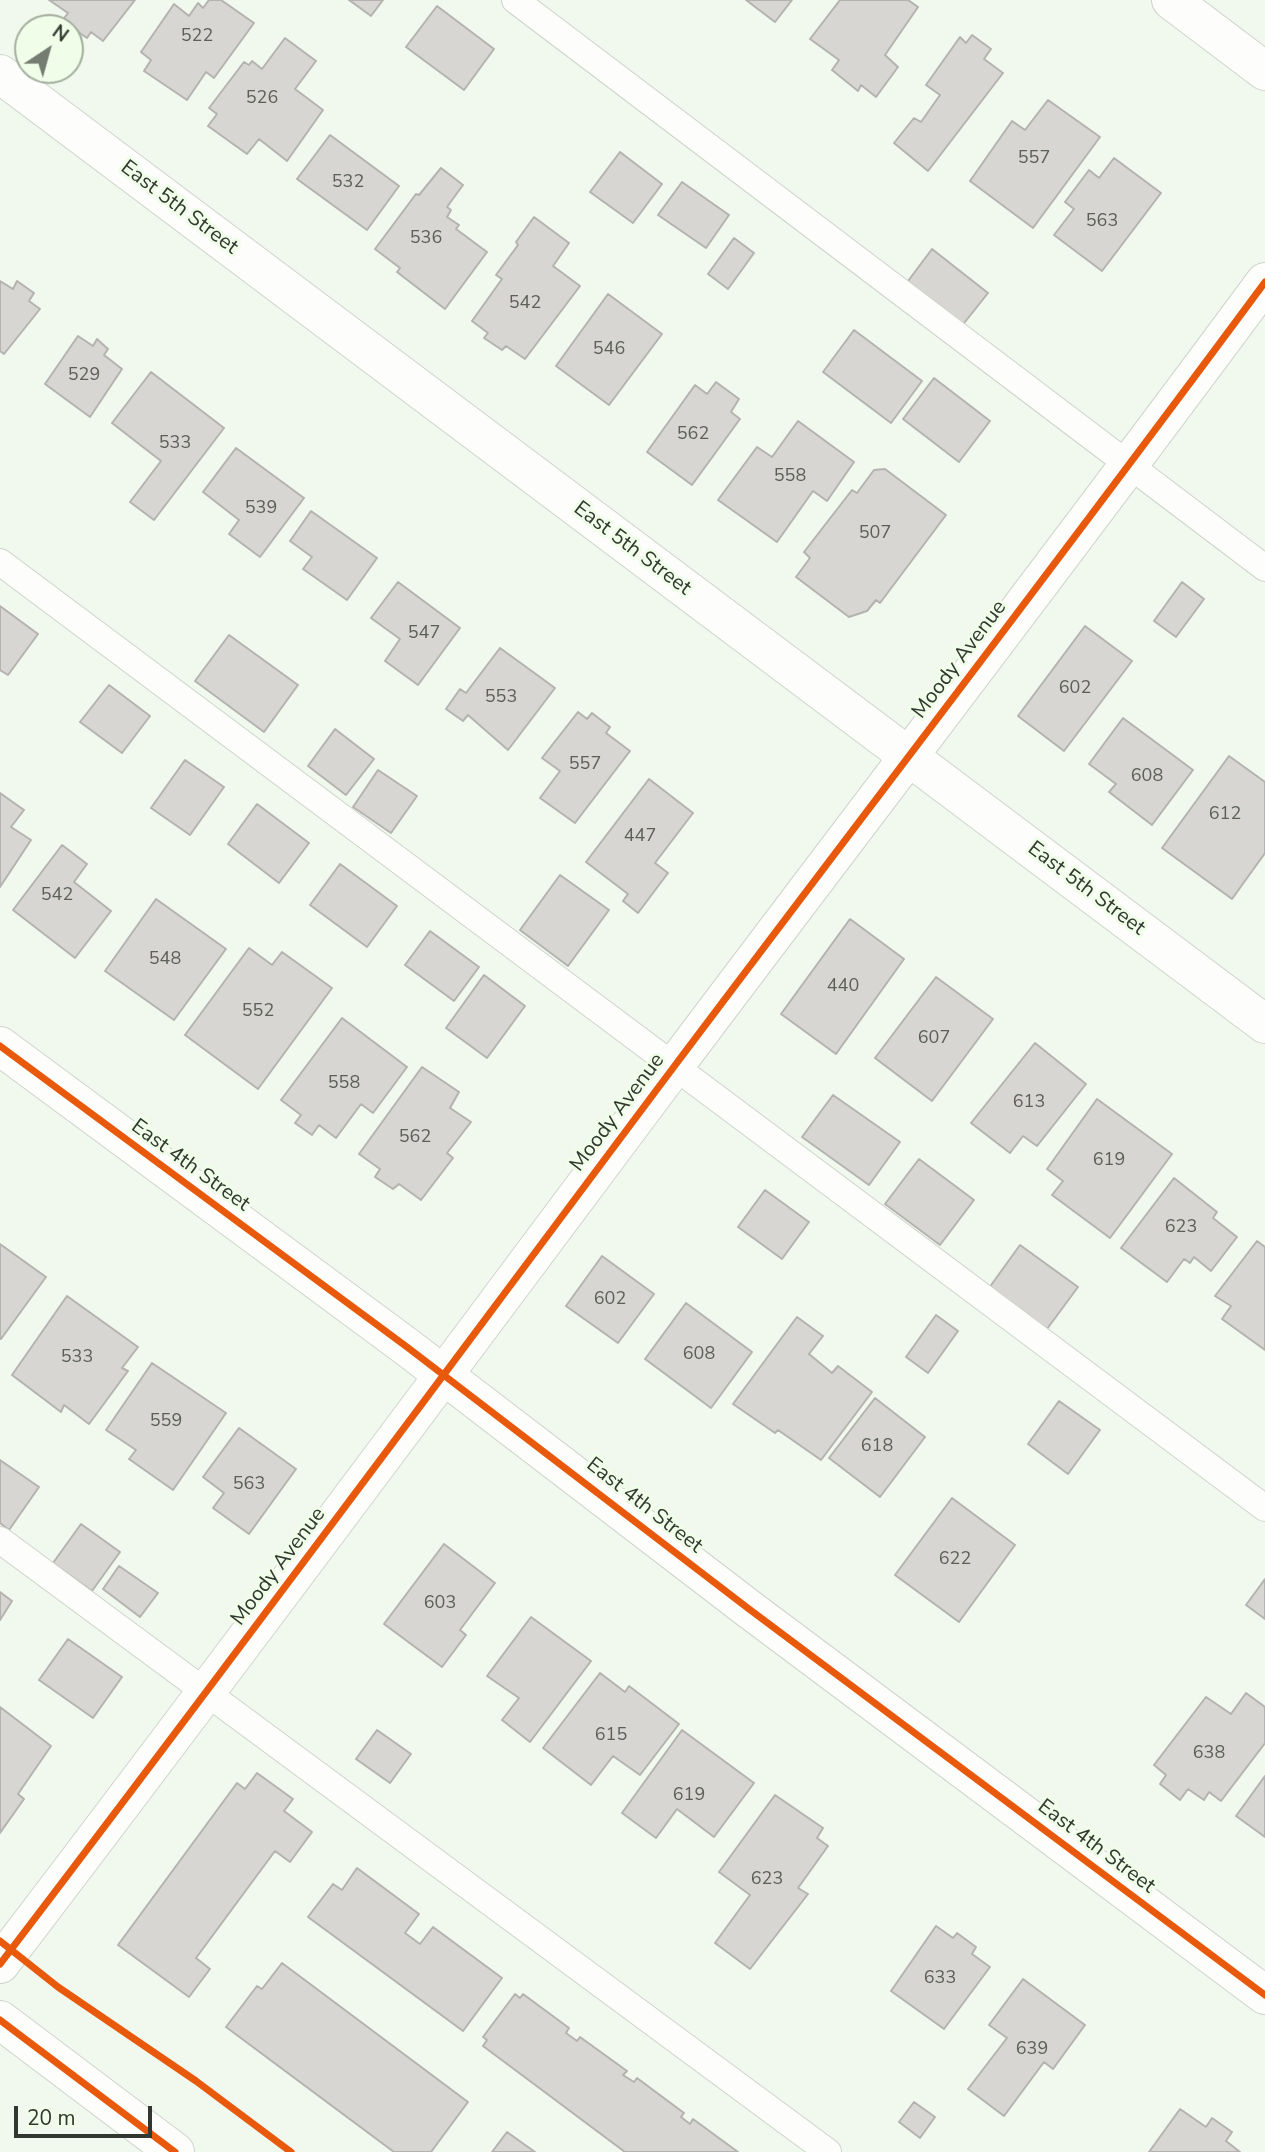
<!DOCTYPE html>
<style>
body{margin:0}
#map{position:relative;width:1265px;height:2152px;overflow:hidden;background:#f1f9ee;font-family:"Nunito Sans",sans-serif}
canvas{display:block}
.north{position:absolute;left:14px;top:14px;width:70px;height:70px;box-sizing:border-box;background:#f0fee9;border:2px solid #a4af9f;border-radius:50%;rotate:36deg;font-size:19px;font-weight:700;line-height:28px;text-align:center;color:#323830}
.north::after{content:'';display:block;margin:auto;width:24px;height:32px;background:#757c72;clip-path:polygon(50% 0,100% 100%,50% 72%,0 100%)}
.scale{position:absolute;left:14px;top:2106px;width:138px;height:32px;box-sizing:border-box;border:4px solid #323830;border-top:0;padding-left:9px;font-size:21px;line-height:24px;white-space:nowrap;color:#323830;-webkit-text-stroke:5px #f0fee9;paint-order:stroke}
</style>
<div id="map">
<canvas width="1265" height="2152"></canvas>
<div class="north">N</div>
<div class="scale">20 m</div>
</div>
<script>
const context = document.querySelector('canvas').getContext('2d');
context.lineJoin = 'round';
function fill(path, color) {
  context.fillStyle = color;
  context.fill(path, 'evenodd');
}
function strokePath(path, color, width, dash) {
  context.strokeStyle = color;
  context.lineWidth = width;
  context.lineCap = dash ? 'butt' : 'round';
  context.setLineDash(dash || []);
  context.stroke(path);
}
function label(font, color, halo, rows, align = 'center') {
  context.font = font + ' "Nunito Sans",sans-serif';
  context.lineWidth = 6;
  context.setLineDash([]);
  context.textBaseline = 'middle';
  context.strokeStyle = halo;
  context.fillStyle = color;
  for (const [text, x, y, turn = 0] of rows) {
    context.save();
    context.translate(x, y);
    context.rotate((+turn || 0) * Math.PI / 180);
    context.textAlign = isNaN(turn) ? turn : align;
    if (halo) context.strokeText(text, 0, 0);
    context.fillText(text, 0, 0);
    context.restore();
  }
}
const building = new Path2D(`
 M49,0H135L103,41L91,32L87,38L62,21L68,13Z
 M209,0H221L254,23L214,78L206,72L187,100L144,71L151,60L141,52L174,4L189,16L198,3L203,8Z
 M349,0H383L371,16Z
 M746,0H792L775,22Z
 M840,0H908L918,7L885,55L898,67L876,97L861,85L858,91L832,70L839,60L810,39Z
 M437,6L494,49L464,90L406,47Z
 M972,35L991,49L984,59L1003,73L928,171L894,143L914,118L921,122L940,95L926,85L960,37L966,43Z
 M285,38L316,61L295,89L323,110L287,161L259,139L247,154L208,126L217,114L209,108L244,62L249,65L252,61L262,69Z
 M1048,100L1100,137L1033,228L970,181L1012,121L1025,130Z
 M330,135L399,186L367,230L297,179Z
 M620,152L662,184L633,223L590,192Z
 M1114,158L1161,193L1102,271L1054,235L1074,209L1065,202L1089,170L1099,178Z
 M441,168L463,185L447,207L451,210L447,217L459,225L456,229L487,252L445,309L397,272L400,268L375,249L416,194L419,195Z
 M682,182L729,215L706,248L658,215Z
 M534,217L569,243L553,266L580,286L525,359L506,346L502,350L484,338L488,333L472,321L502,279L496,275L518,245L516,242Z
 M734,238L754,253L728,289L708,274Z
 M932,249L988,293L961,327L905,285Z
 M0,281L13,289L17,281L34,293L29,301L40,309L4,354L0,351Z
 M608,294L662,334L609,405L556,366Z
 M854,330L922,381L891,423L823,372Z
 M78,336L93,346L97,339L108,349L104,355L122,369L90,417L45,384Z
 M151,372L224,428L154,520L130,502L161,461L112,423Z
 M934,378L990,421L959,462L903,419Z
 M716,382L739,399L731,412L740,419L692,485L647,452L695,385L707,394Z
 M798,421L854,462L827,501L813,491L777,542L718,500L757,447L772,457Z
 M236,448L304,498L260,557L229,534L239,520L203,492Z
 M885,469L946,515L880,603L876,600L867,611L849,617L796,577L810,558L804,552L852,490L857,493L874,470Z
 M311,511L377,558L347,600L303,569L312,557L290,541Z
 M398,582L460,628L418,685L385,661L400,639L371,618Z
 M1182,582L1204,599L1176,637L1154,621Z
 M0,606L38,634L8,675L0,670Z
 M1085,626L1132,661L1064,751L1018,716Z
 M229,635L298,685L264,732L195,681Z
 M500,648L555,688L508,750L468,715L463,721L446,709L460,689L466,693Z
 M109,685L150,716L122,753L80,722Z
 M578,712L587,719L592,713L610,727L606,733L630,751L575,823L540,798L560,771L542,758Z
 M1123,718L1193,770L1152,825L1109,792L1116,784L1089,764Z
 M335,729L374,759L346,795L308,766Z
 M1229,756L1265,782V853L1232,899L1162,848Z
 M185,760L224,787L190,835L151,808Z
 M378,770L417,796L391,833L353,807Z
 M649,779L693,813L655,863L668,873L638,913L623,901L628,894L586,862Z
 M0,793L24,810L11,827L31,840L0,887Z
 M257,804L309,843L279,883L228,844Z
 M62,845L87,864L74,882L111,911L75,958L13,910Z
 M340,864L397,906L367,947L310,905Z
 M560,875L609,910L568,966L520,930Z
 M156,899L226,949L174,1020L105,971Z
 M850,919L904,959L836,1054L781,1014Z
 M430,931L479,967L454,1001L405,965Z
 M249,948L272,965L282,952L332,988L258,1089L185,1035Z
 M484,975L525,1006L487,1058L446,1028Z
 M936,977L993,1019L932,1101L875,1058Z
 M342,1018L407,1067L373,1113L361,1104L336,1138L319,1125L312,1135L295,1123L301,1115L281,1100Z
 M1035,1043L1086,1084L1037,1146L1023,1136L1010,1153L971,1123Z
 M422,1067L459,1092L450,1108L471,1122L447,1153L453,1158L421,1200L399,1184L393,1189L375,1177L380,1169L359,1154Z
 M833,1095L900,1142L869,1185L802,1137Z
 M1097,1099L1172,1154L1110,1238L1052,1195L1063,1181L1047,1169Z
 M919,1159L974,1200L940,1245L885,1204Z
 M1174,1178L1217,1212L1213,1218L1237,1237L1211,1271L1194,1257L1190,1263L1184,1259L1167,1282L1121,1248Z
 M765,1190L809,1222L782,1259L738,1227Z
 M1257,1241L1265,1247V1350L1222,1319L1231,1306L1215,1296Z
 M0,1244L46,1277L1,1339H0Z
 M1020,1245L1078,1287L1047,1329L989,1288Z
 M602,1256L654,1294L618,1343L566,1306Z
 M67,1296L138,1347L122,1368L128,1371L89,1424L64,1405L61,1412L12,1375Z
 M686,1303L752,1352L711,1408L645,1359Z
 M936,1315L958,1331L928,1373L906,1357Z
 M797,1317L823,1336L809,1354L832,1373L838,1366L872,1392L821,1460L778,1430L775,1433L733,1404Z
 M152,1363L226,1413L173,1490L129,1459L136,1450L106,1430Z
 M875,1398L925,1437L880,1497L829,1458Z
 M1059,1401L1100,1430L1068,1474L1028,1444Z
 M239,1428L296,1469L249,1534L213,1508L224,1493L203,1477Z
 M0,1460L39,1487L9,1530L0,1523Z
 M952,1498L1015,1545L959,1622L895,1575Z
 M81,1524L120,1552L92,1591L53,1563Z
 M444,1544L495,1583L460,1630L466,1635L442,1667L384,1624Z
 M119,1566L158,1593L140,1617L103,1589Z
 M1265,1579V1619L1246,1605Z
 M0,1592L12,1601L0,1620Z
 M531,1617L591,1661L530,1742L502,1720L519,1698L487,1676Z
 M68,1639L122,1677L93,1718L39,1680Z
 M600,1673L625,1692L629,1686L679,1724L640,1775L613,1756L591,1785L543,1748Z
 M1246,1693L1265,1707V1743L1221,1801L1209,1792L1204,1800L1188,1789L1180,1800L1160,1784L1166,1775L1154,1765L1206,1697L1231,1714Z
 M0,1707L51,1746L18,1794L24,1799L0,1833Z
 M377,1730L411,1754L390,1783L356,1759Z
 M682,1730L754,1783L714,1837L677,1809L656,1838L622,1813Z
 M257,1773L293,1799L284,1811L312,1832L290,1862L275,1851L196,1958L210,1969L189,1997L118,1945L237,1783L245,1789Z
 M1265,1776V1837L1236,1816Z
 M775,1795L823,1828L817,1838L828,1846L798,1888L808,1894L750,1969L715,1943L750,1895L719,1872Z
 M357,1868L419,1914L405,1933L420,1944L433,1927L502,1978L463,2031L308,1917L333,1884L342,1890Z
 M936,1926L953,1938L957,1933L976,1947L972,1954L990,1967L944,2029L891,1991Z
 M282,1963L468,2102L431,2152H394L226,2027L257,1986L262,1989Z
 M1023,1979L1085,2025L1053,2069L1044,2062L1004,2116L968,2089L1007,2038L989,2025Z
 M515,1994L520,1998L523,1994L569,2028L566,2033L577,2041L580,2037L627,2071L623,2075L634,2082L637,2078L684,2113L681,2117L690,2124L693,2119L738,2152H625L483,2046L487,2040L483,2037Z
 M914,2102L935,2117L920,2138L899,2122Z
 M1180,2109L1206,2127L1212,2118L1232,2132L1226,2141L1240,2152H1149Z
 M507,2132L535,2152H492Z`);
fill(building, '#d8d6d3');
strokePath(building, '#b4b3b0', 2);
const lane = new Path2D(`
 M515,0L1265,568
 M0,562L1265,1508
 M0,1540L828,2152`);
const street = new Path2D(`
 M1171,0L1265,71
 M0,74L1265,1024
 M0,1046L407,1347L749,1609L1265,1995
 M0,1964C227,1667 449,1367 673,1068C870,806 1070,546 1265,282`);
const secondary = new Path2D(`
 M0,2020L175,2152`);
strokePath(lane, '#ced4cb', 28);
strokePath(street, '#ced4cb', 40);
strokePath(secondary, '#ced4cb', 40);
strokePath(lane, '#fdfefc', 26);
strokePath(street, '#fdfefc', 38);
strokePath(secondary, '#fdfefc', 38);
strokePath(new Path2D(`
 M0,1046L407,1347L749,1609L1265,1995
 M0,1941L58,1987L196,2081L291,2152
 M0,1964C227,1667 449,1367 673,1068C870,806 1070,546 1265,282
 M0,2020L175,2152`), '#e8590c', 7);
label('18px', '#5c6059', null, [
 ["522",197,37],
 ["526",262,99],
 ["557",1034,159],
 ["532",348,183],
 ["563",1102,222],
 ["536",426,239],
 ["542",525,304],
 ["546",609,350],
 ["529",84,376],
 ["562",693,435],
 ["533",175,444],
 ["558",790,477],
 ["539",261,509],
 ["507",875,534],
 ["547",424,634],
 ["602",1075,689],
 ["553",501,698],
 ["557",585,765],
 ["608",1147,777],
 ["612",1225,815],
 ["447",640,837],
 ["542",57,896],
 ["548",165,960],
 ["440",843,987],
 ["552",258,1012],
 ["607",934,1039],
 ["558",344,1084],
 ["613",1029,1103],
 ["562",415,1138],
 ["619",1109,1161],
 ["623",1181,1228],
 ["602",610,1300],
 ["608",699,1355],
 ["533",77,1358],
 ["559",166,1422],
 ["618",877,1447],
 ["563",249,1485],
 ["622",955,1560],
 ["603",440,1604],
 ["615",611,1736],
 ["638",1209,1754],
 ["619",689,1796],
 ["623",767,1880],
 ["633",940,1979],
 ["639",1032,2050]
]);
label('21px', '#323830', '#f0fee9', [
 ["East 5th Street",179,208,37],
 ["East 5th Street",632,549,37],
 ["Moody Avenue",960,660,-53],
 ["East 5th Street",1086,889,37],
 ["Moody Avenue",618,1113,-53],
 ["East 4th Street",190,1166,36],
 ["East 4th Street",644,1506,38],
 ["Moody Avenue",279,1567,-53],
 ["East 4th Street",1096,1847,37]
]);
</script>
